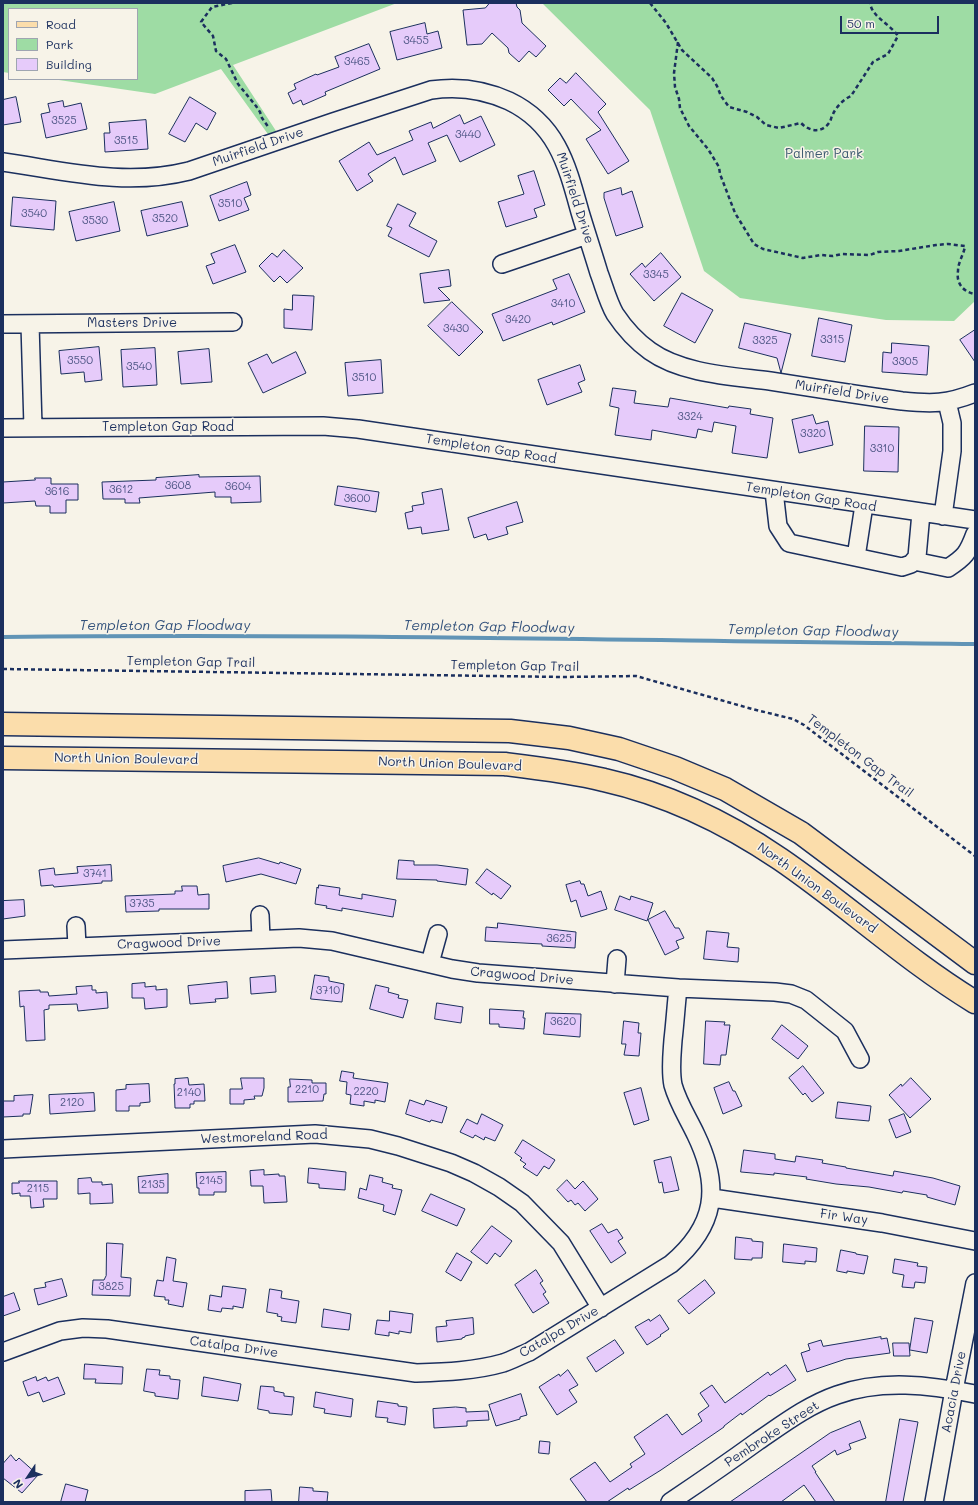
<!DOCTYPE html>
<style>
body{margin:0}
#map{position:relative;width:978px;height:1505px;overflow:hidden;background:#f7f3e8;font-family:Mali,sans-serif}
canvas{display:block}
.frame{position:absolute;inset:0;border:4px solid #1b2f5e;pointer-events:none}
.legend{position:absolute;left:8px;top:8px;width:130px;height:72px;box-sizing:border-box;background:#f7f3e8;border:1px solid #9fa5b1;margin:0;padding:5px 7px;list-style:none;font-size:12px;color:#1b2f5e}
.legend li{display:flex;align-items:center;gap:8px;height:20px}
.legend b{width:20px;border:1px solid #9fa5b1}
.north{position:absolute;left:8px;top:1457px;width:40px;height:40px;-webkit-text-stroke:3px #f7f3e8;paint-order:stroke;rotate:235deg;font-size:11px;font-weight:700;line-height:16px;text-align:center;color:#1b2f5e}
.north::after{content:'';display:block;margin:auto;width:14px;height:18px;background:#1b2f5e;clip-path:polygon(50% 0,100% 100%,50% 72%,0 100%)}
.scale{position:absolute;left:840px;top:16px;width:99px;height:18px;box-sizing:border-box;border:2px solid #1b2f5e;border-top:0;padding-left:5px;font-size:12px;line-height:14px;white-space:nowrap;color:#1b2f5e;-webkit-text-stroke:3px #f7f3e8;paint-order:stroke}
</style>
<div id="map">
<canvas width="978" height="1505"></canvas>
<div class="frame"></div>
<ul class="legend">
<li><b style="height:5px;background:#fbddab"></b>Road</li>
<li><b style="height:11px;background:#9edca4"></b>Park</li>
<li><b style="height:11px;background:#e6cbfa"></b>Building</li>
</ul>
<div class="north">N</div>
<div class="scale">50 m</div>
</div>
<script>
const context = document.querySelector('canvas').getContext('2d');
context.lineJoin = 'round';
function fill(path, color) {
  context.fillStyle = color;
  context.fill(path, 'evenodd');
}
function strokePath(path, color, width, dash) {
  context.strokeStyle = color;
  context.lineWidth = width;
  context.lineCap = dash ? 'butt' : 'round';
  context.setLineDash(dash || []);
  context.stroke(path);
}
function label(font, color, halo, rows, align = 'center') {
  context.font = font + ' Mali,sans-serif';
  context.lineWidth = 3;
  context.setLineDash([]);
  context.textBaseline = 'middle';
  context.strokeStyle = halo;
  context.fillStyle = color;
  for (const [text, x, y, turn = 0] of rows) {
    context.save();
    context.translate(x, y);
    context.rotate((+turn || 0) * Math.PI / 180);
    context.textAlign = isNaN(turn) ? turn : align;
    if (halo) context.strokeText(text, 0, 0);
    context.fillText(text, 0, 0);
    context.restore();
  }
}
fill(new Path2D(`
 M3,3H397L233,65L278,134L270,137L221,69L155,94L52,79H137V9H9V73L3,72Z
 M542,3H975V301L954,321L886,320L740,298L704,271L650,110Z`), '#9edca4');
strokePath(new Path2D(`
 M3,637C327,633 651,641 975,644`), '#6194b6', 4);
const building = new Path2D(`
 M490,3H516L517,7L520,10L522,23L546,46L536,57L529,51L519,62L509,53L508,48L492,33L482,44L467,45L463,10L485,8Z
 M425,23L427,34L438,31L442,48L397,60L390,32Z
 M369,44L380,69L325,92L326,95L303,105L301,100L293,104L288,93L296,89L294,84L316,74L317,75L339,67L335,57Z
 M576,73L606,104L598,112L629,161L608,174L586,139L601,130L571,99L564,106L548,90L560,78L566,83Z
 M16,97L21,122L3,125V100Z
 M190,97L216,113L207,130L196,123L185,142L169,134Z
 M63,101L64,107L81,103L87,129L46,138L41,114L50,112L48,104Z
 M460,115L464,124L481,116L495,145L460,162L447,135L428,143L436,161L403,175L395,157L368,174L373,181L357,191L339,161L369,142L377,155L413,140L409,131L431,122L433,128Z
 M146,120L148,149L105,152L104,133H110L109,123Z
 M534,171L545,205L534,209L537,217L506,227L498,202L524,194L518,176Z
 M247,182L251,195L244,198L249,210L219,221L210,196Z
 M621,188L622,195L632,191L643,227L616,236L604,198V193Z
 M13,197L56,201L54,230L11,226Z
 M114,202L120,231L76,241L69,212Z
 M182,202L188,226L147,236L141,211Z
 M398,204L416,213L409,226L437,241L429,257L388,236L392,228L387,226Z
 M235,245L246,272L213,284L206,266L215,263L211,254Z
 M284,250L303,268L287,283L280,276L274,282L259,266L272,253L277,257Z
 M661,253L681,277L654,301L630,274L642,263L645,267Z
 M449,270L451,286L438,288L450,300L424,303L420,274Z
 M569,274L585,312L553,325L552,322L503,341L492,314L557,289L553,280Z
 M682,293L713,310L695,343L664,326Z
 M293,295L314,296L312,330L284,328V309L292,310Z
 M452,302L483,332L459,356L428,326Z
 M819,318L852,325L845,362L812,356Z
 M745,323L791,334L781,373L777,358L739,348Z
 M975,330V362L960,340Z
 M892,343L929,346L927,375L882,372L883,352L891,353Z
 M99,347L102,380L85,382L84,372L61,374L59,351Z
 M155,348L157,385L123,387L121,350Z
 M209,349L212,382L181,384L178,352Z
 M296,352L306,373L263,393L248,363L267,354L272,363Z
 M381,360L383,393L348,396L345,363Z
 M580,365L585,380L578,383L582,392L547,405L538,380Z
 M613,388L636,391L634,403L668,407L670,398L728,408L729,406L751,409L750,414L773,418L767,458L732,453L736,426L714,422L712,432L698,429L696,438L652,430L651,440L615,435L619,408L610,406Z
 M813,415L816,424L828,421L833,445L799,453L792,420Z
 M865,426L899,427L898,472L864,471Z
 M199,475V477L260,476L261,502L231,503V497H215V492L139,498L140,503H125V499H103L102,482L156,480V478Z
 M35,478H51V484H78V500H66V513H50V506H36L35,501L3,503V482L35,480Z
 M338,486L379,492L376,512L335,505Z
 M442,489L449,530L422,534L421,527L408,529L405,513L413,511L412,506L424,504L422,493Z
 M517,502L523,522L506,527L508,534L488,540L486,534L474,538L468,518Z
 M259,858L279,864L280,862L301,869L296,884L261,874L226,882L223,866Z
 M399,860L414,861V865H437L468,869L466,885L437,881V880L397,879Z
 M111,865L112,881H102V883L54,887L53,885L41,886L39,870L54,868L55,875L78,873L77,867Z
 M487,869L511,886L501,899L493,893L492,895L476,883Z
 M580,881L581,884H584L588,896L601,891L607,909L581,917L576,900L571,902L566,885Z
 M319,885L340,888L339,895L362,899V894L396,900L393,917L342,908V911L326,908L327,906L315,904L317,887L318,888Z
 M182,886H197L198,895L209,894V909H159V911L126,912L125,896L175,894V891H182Z
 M620,896L630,900L631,896L653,903L647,921L615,910Z
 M24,900L25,916L3,919V901Z
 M665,911L675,928H679L684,938L676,941L679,948L665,955L648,920Z
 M498,923L576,932L575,948L542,946V944L485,941L486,927L497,928Z
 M707,931L729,933L727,947L739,948L738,962L704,959Z
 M315,975L329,977V981L344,984L342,1002L311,999Z
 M275,976L276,992L251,994L250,978Z
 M227,982L228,998L215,999L216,1002L190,1004L188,986Z
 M145,983V987L156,986V990L167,989V1007L145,1009L144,998H132V984Z
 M376,985L389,988L388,992L399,995L398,998L408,1000L403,1018L370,1009Z
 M92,986V990H96V993L107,992L108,1008L78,1011L77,1004L49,1005V1009L44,1010L45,1040L26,1041L24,1006L20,1007L19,991L40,990V992H48L49,996L77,994L76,987Z
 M437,1003L463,1007L461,1023L435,1019Z
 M490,1009L524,1011L523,1018H525L524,1029L499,1027V1024H490Z
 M546,1013L581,1014L580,1037L544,1034Z
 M624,1021L639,1023L638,1033H641L639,1056L624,1055L626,1044H622Z
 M706,1021L725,1022L724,1025H730L726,1055H721L720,1065L704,1064Z
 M782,1025L808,1046L798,1059L772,1039Z
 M803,1066L824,1093L812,1102L805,1093L803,1095L789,1078Z
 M342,1071L354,1073L353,1078L388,1083L385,1102L375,1100V1103L364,1101V1106L350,1104L351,1095L346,1094L347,1082L340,1081Z
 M188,1078L189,1085L204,1084L205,1101H194V1104H190V1108H175L174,1084H175V1079Z
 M241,1078H264V1088L262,1096H254L255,1099L244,1100V1104H230V1089H242Z
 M911,1078L931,1099L910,1118L889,1095L901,1084L902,1086Z
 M290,1079L312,1080V1083H326V1094H324L323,1101L288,1102V1087H290Z
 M729,1082L733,1091H735L742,1106L723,1114L714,1088Z
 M149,1084L150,1102L140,1103V1106H129V1111H116V1090L126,1089V1085Z
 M641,1088L649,1120L634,1125L624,1093Z
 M94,1093L95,1111L50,1114L49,1095Z
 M33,1095L30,1114H23V1116L3,1117V1101H14V1096Z
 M410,1100L424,1105L426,1100L447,1107L442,1123L431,1120L430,1122L406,1114Z
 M838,1102L871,1106L869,1121L836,1118Z
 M482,1114L503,1125L495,1141L485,1137L484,1140L475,1135L473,1138L460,1132L467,1119L477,1124Z
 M904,1114L911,1132L896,1138L889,1120Z
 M523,1140L555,1160L549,1169L544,1166L537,1176L523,1167L526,1164L520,1160L522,1158L515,1153Z
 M744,1150L775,1154V1159L795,1162L796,1156L823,1160L822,1163L846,1167V1168L893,1176L894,1171L933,1178L960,1186L955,1205L927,1197V1195L903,1191L902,1193L869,1187L836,1184L806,1179L807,1177L774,1173V1175L741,1172Z
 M671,1157L679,1190L664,1193L662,1182L659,1183L654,1161Z
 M309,1168L346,1172L345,1190L319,1188V1184L308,1183Z
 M264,1170V1175L279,1174V1176H285L287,1202L264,1203L263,1186H251L250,1171Z
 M226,1172V1192H214V1195H199V1188H197L196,1173Z
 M168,1174V1193H139L138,1177Z
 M370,1175L383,1178L382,1182L393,1185L392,1188L402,1190L395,1215L383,1211L384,1205L358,1198L360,1188L366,1190Z
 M91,1178L92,1182H102V1185L112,1184L113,1203L90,1204V1193L78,1194V1179Z
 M567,1180L575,1189L583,1181L598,1199L585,1211L578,1203L575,1205L571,1200L568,1202L557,1190Z
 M19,1181H57V1199H43L44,1207L31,1208L30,1196H20V1193L12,1194V1183H19Z
 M431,1194L465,1209L457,1226L422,1211Z
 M602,1224L608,1233L617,1229L623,1238L618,1241L626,1253L611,1263L590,1231Z
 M492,1226L512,1241L500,1257L495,1253L487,1264L471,1252Z
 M736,1237L752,1239V1241L763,1242L762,1258H752V1260L735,1259Z
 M107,1243L123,1244L121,1277L131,1278L130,1296L92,1295L93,1280H104L106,1276Z
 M784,1244L817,1248L816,1262L805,1261V1264L783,1262Z
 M841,1250L856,1253V1254L868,1256L864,1274L847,1271V1273L837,1271Z
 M457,1253L472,1262L461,1281L446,1272Z
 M167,1257L176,1259L173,1281L187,1283L183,1307L168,1304L169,1300H165V1297L154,1296L157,1280L163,1281Z
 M895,1259L918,1263L917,1266L927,1267L925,1283L915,1282L914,1288L902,1287L904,1275L893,1273Z
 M536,1270L543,1281L540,1283L546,1292L543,1294L549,1303L533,1313L515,1285Z
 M62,1279L67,1296L38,1305L34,1289L46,1287L45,1283Z
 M705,1280L715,1293L689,1314L678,1301Z
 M223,1286L246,1289L243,1308L233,1306V1309L222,1308L221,1312L208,1310L210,1295L221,1297Z
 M270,1289L282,1291L281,1298L299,1301L296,1323L281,1321L282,1317L277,1316L278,1314L267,1312Z
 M14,1293L20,1310L3,1316V1297Z
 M324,1309L351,1314L349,1330L322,1327Z
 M390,1311L413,1314L411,1333L399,1331V1334L389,1332V1336L375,1334L377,1320L389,1321Z
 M660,1315L669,1329L660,1335L661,1336L647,1345L635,1327L649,1319L650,1321Z
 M473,1318L474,1334L465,1336V1337L462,1338V1339L437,1342L436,1327L447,1326L446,1321Z
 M915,1318L933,1321L927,1353L910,1350Z
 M881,1337V1339L887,1338L890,1353L846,1359L807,1372L801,1353L810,1350L808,1344L821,1340L823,1346Z
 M615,1340L624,1353L596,1372L587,1358Z
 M893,1343H909L910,1356H894Z
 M85,1364L123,1367L122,1384L95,1383L96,1379H84Z
 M786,1365L796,1380L770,1396L769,1395L742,1415L741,1413L724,1426V1427L661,1470L629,1490L628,1488L607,1502H587L570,1479L595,1462L610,1482L632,1467L630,1464L645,1454L634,1437L667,1414L682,1435L702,1421L698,1414L709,1406L700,1393L712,1385L725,1403L768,1372L770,1375Z
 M147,1369L160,1370L159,1375L170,1376V1379L180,1380L178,1399L155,1396V1393L144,1391Z
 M568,1370L578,1385L569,1390L577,1402L557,1415L539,1387L559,1374L560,1376Z
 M36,1377L37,1381L46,1377L48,1381L58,1377L65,1394L43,1402L39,1392L28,1396L23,1382Z
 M204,1377L241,1384L238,1401L202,1396Z
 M261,1386L274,1387V1391L284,1393V1396L294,1397L292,1415L269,1413V1411L258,1409Z
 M316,1392L353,1399L351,1417L324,1413L325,1409L314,1407Z
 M521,1394L527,1415L520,1417V1419L496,1426L489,1405Z
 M378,1401L398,1404V1406L407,1407L405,1425L387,1422L388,1418L376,1417Z
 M456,1407L466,1408V1412L488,1411L489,1420L467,1421V1426L434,1428L433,1409Z
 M900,1419L918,1422L903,1502H886Z
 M860,1421L866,1438L849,1444L851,1449L837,1455L835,1450L812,1466L816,1472H815L835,1502H816L804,1485L781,1502H730L830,1433Z
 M540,1441L550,1442L549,1454L539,1453Z
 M11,1455L16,1461L19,1458L38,1475L22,1493L3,1478V1464Z
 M66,1484L88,1490L85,1502H61Z
 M300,1487L313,1488V1491L328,1492L327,1502H299Z
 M271,1490L272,1502H245V1491Z`);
fill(building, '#e6cbfa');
strokePath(building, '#1b2f5e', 1);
const minor = new Path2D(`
 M3,162C66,171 125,187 189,171L333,122L431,90C458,86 483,89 509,101C557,124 567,165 580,212C586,232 593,253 599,273C604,286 608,302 615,314C625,329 636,341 650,351C682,374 732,376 770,381C814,388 858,395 902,401C932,404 947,404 975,393
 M502,264L587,235
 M3,324L233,322
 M30,324L33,427
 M3,428L323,426L358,429L975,520
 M774,491L778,526L789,543L902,567L911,564L917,557L921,513
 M943,516L952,451V423L947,402
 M856,557L864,505
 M914,561L948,568C965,557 968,553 975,534
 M260,915L261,939
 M76,926L77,947
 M3,950L299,938L332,941L452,969L478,973L678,988L775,992L791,994L806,1000L845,1031L860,1059
 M430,963L438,934
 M615,984L617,959
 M3,1149L315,1134L370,1139L398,1146L451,1163L474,1173L499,1187L522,1203L561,1243L601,1308
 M712,1198L882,1223L975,1241
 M3,1352L60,1331L83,1328L107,1329L416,1373C445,1372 475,1371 503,1363C512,1360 521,1355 529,1352L671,1264C716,1226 721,1187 696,1135C688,1118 678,1103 673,1085C670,1070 672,1055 673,1040C675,1023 676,1006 678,988
 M670,1502C700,1482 729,1462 758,1441C783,1424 808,1405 837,1395C881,1379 930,1385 975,1394
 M934,1502L954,1390L975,1283`);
const major = new Path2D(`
 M3,724L510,731L569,738L619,749L675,768L725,789L801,833L975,963
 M3,758L505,764C538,768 572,772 604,780C666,794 727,823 780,859C846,904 906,960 975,1002`);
strokePath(minor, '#1b2f5e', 20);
strokePath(major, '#1b2f5e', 25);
strokePath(new Path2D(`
 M232,3L212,7L201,22L213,36L216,51L226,59L238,84L256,106L260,112L262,118L269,128
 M650,3L666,23L682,50L712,78L717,86L721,96L729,107L747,112L757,117L766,125L779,128L801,123C809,131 821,134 829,123C831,121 831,117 833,114C836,107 844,99 851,96L873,62L888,54L898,36C890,24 872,17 870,3
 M678,42L674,73L675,87L679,99L680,108L689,126L708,149L719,167L720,174L735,213L754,244L763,249L803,258L821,255L833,256L842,254L870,255L878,252L899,251L936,245L948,244L965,246C964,254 958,262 958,271C956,283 963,292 975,294
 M3,669L564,677L636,676L752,709L793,719L804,725L975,856`), '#1b2f5e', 2.5, [4, 3]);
strokePath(minor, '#f7f3e8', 17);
strokePath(major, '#fbddab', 22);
label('11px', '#4e5685', null, [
 ["3455",416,41],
 ["3465",357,62],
 ["3525",64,121],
 ["3440",468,135],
 ["3515",126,141],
 ["3510",230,204],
 ["3540",34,214],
 ["3520",165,219],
 ["3530",95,221],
 ["3345",656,275],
 ["3410",563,304],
 ["3420",518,320],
 ["3430",456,329],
 ["3315",832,340],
 ["3325",765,341],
 ["3550",80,361],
 ["3305",905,362],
 ["3540",139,367],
 ["3510",364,378],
 ["3324",690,417],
 ["3320",813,434],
 ["3310",882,449],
 ["3608",178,486],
 ["3604",238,487],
 ["3612",121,490],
 ["3616",57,492],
 ["3600",357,499],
 ["3741",95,874],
 ["3735",142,904],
 ["3625",559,939],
 ["3710",328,991],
 ["3620",563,1022],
 ["2210",307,1090],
 ["2220",366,1092],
 ["2140",189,1093],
 ["2120",72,1103],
 ["2145",211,1181],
 ["2135",153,1185],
 ["2115",38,1189],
 ["3825",111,1287]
]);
label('13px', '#1b2f5e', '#f7f3e8', [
 ["Muirfield Drive",258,147,-19],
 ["Muirfield Drive",575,198,72],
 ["Masters Drive",132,323],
 ["Muirfield Drive",842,392,9],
 ["Templeton Gap Road",168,427],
 ["Templeton Gap Road",491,449,9],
 ["Templeton Gap Road",811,497,9],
 ["Templeton Gap Trail",191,662,1],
 ["Templeton Gap Trail",515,666,1],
 ["Templeton Gap Trail",860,756,37],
 ["North Union Boulevard",126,759,1],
 ["North Union Boulevard",450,764,2],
 ["North Union Boulevard",817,888,36],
 ["Cragwood Drive",169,943,-2],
 ["Cragwood Drive",522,976,5],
 ["Westmoreland Road",264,1137,-2],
 ["Fir Way",844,1217,8],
 ["Catalpa Drive",559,1332,-30],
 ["Catalpa Drive",234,1347,8],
 ["Acacia Drive",954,1392,-79],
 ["Pembroke Street",772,1434,-33]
]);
label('13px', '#3c5a70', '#f7f3e8', [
 ["Palmer Park",824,154]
]);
label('italic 14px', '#32517b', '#f7f3e8', [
 ["Templeton Gap Floodway",165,626],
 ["Templeton Gap Floodway",489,627,1],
 ["Templeton Gap Floodway",813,631,1]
]);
</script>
